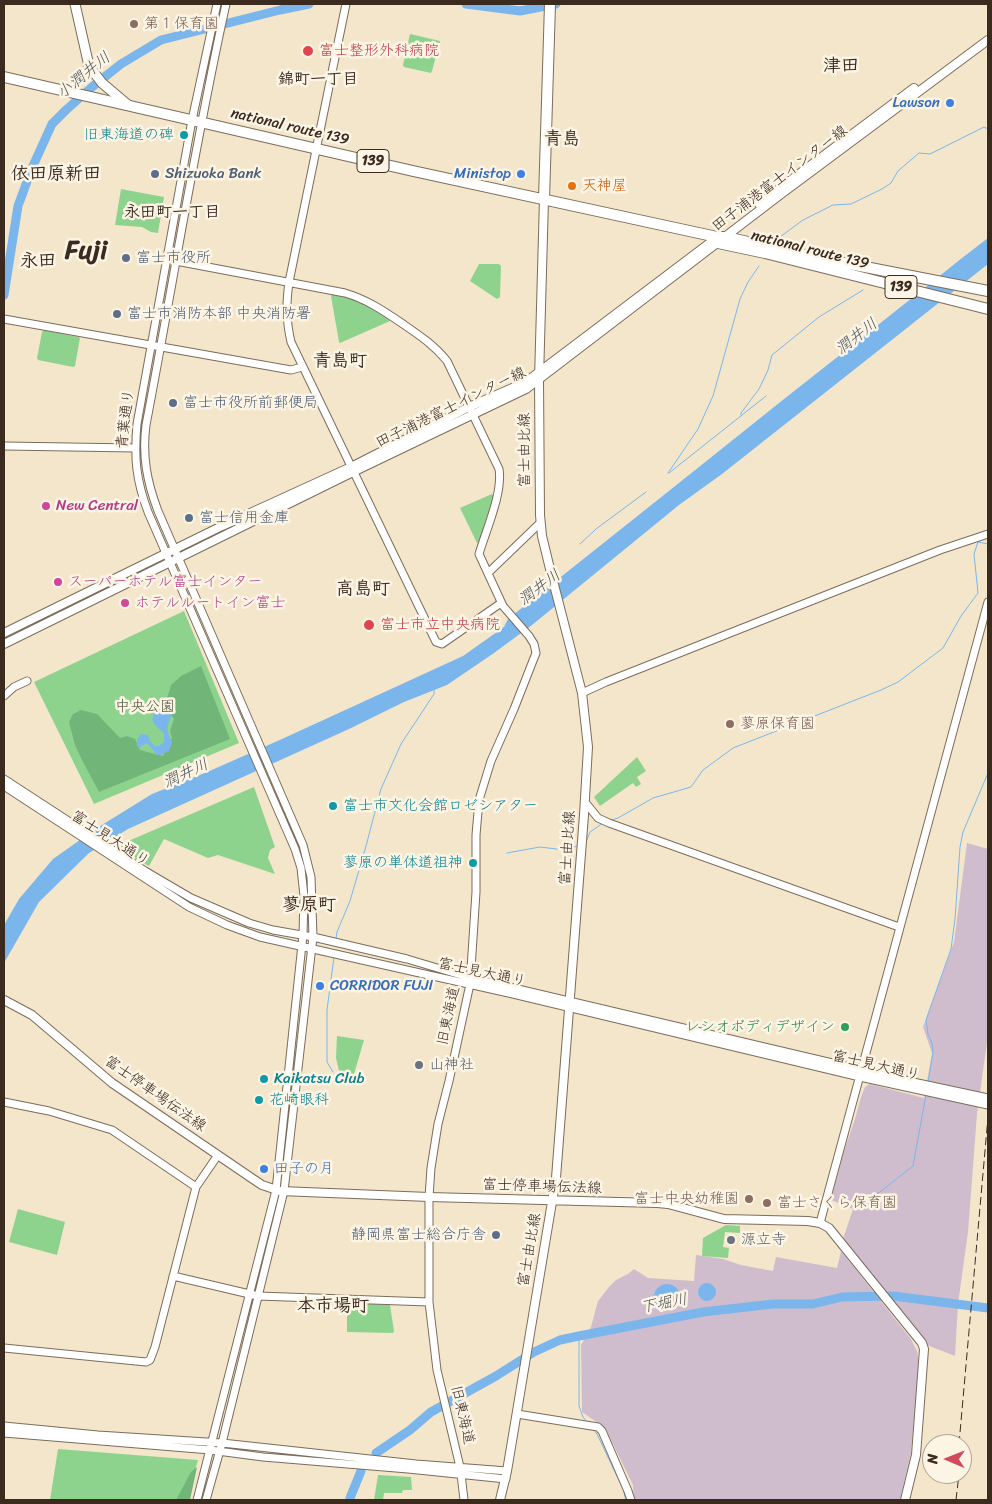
<!DOCTYPE html>
<meta charset="utf-8">
<style>
body{margin:0}
#map{position:relative;width:992px;height:1504px;overflow:hidden;background:#f4e6cb;font-family:Sriracha,sans-serif}
canvas{display:block}
.frame{position:absolute;inset:0;border:5px solid #3b2a1e;pointer-events:none}
.north{position:absolute;left:922px;top:1434px;width:50px;height:50px;box-sizing:border-box;background:#fcf5e5;border:1px solid #afa495;border-radius:50%;rotate:271deg;font-size:14px;font-weight:700;line-height:20px;text-align:center;color:#3b2a1e}
.north::after{content:'';display:block;margin:auto;width:18px;height:22px;background:#d1495b;clip-path:polygon(50% 0,100% 100%,50% 72%,0 100%)}
</style>
<div id="map">
<canvas width="992" height="1504"></canvas>
<div class="frame"></div>
<div class="north">N</div>
</div>
<script>
const context = document.querySelector('canvas').getContext('2d');
context.lineJoin = 'round';
function fill(path, color) {
  context.fillStyle = color;
  context.fill(path, 'evenodd');
}
function strokePath(path, color, width, dash) {
  context.strokeStyle = color;
  context.lineWidth = width;
  context.lineCap = dash ? 'butt' : 'round';
  context.setLineDash(dash || []);
  context.stroke(path);
}
function label(font, color, halo, rows, align = 'center') {
  context.font = font + ' Sriracha,"Klee One",sans-serif';
  context.lineWidth = 5;
  context.setLineDash([]);
  context.textBaseline = 'middle';
  context.strokeStyle = halo;
  context.fillStyle = color;
  for (const [text, x, y, turn = 0] of rows) {
    context.save();
    context.translate(x, y);
    context.rotate((+turn || 0) * Math.PI / 180);
    context.textAlign = isNaN(turn) ? turn : align;
    if (halo) context.strokeText(text, 0, 0);
    context.fillText(text, 0, 0);
    context.restore();
  }
}
fill(new Path2D(`
 M967,843L988,849V1035L977,1114L968,1232L958,1304L955,1356L927,1345L843,1239L853,1209L831,1200L844,1151L855,1119L861,1097L865,1087L870,1084L924,1098L932,1053L923,1027L954,942Z
 M841,1251L911,1339L917,1351L919,1362L911,1453L900,1500H634L633,1485L605,1428L582,1412L581,1345L591,1327L598,1301L609,1287L616,1280L628,1274L634,1269L648,1278L694,1281L696,1255L723,1259L741,1265L773,1271L776,1257L837,1268Z`), '#cfbdce');
fill(new Path2D(`
 M410,34L440,41L432,71L431,73L404,67L403,65Z
 M121,189L164,197L158,233L151,232L142,227L115,225Z
 M479,264H499L501,266L500,297L497,299L470,281Z
 M332,294C350,298 379,305 390,321L340,343L339,342L331,296Z
 M44,330L78,337L80,338L75,366L73,367L38,360L37,358L42,332Z
 M492,494L494,497L481,542L477,543L460,508Z
 M184,611L239,743L94,804L34,682Z
 M637,757L646,771L637,777L641,784L636,787L633,783L600,806L594,797Z
 M254,787L275,847L270,850L268,858L275,874L218,855L208,858L164,839L149,866L126,854L119,845Z
 M337,1036L364,1040L354,1074L340,1075L336,1058Z
 M18,1209L65,1222L57,1255L9,1242Z
 M726,1225L740,1226V1233L725,1232L723,1247L729,1248L728,1258L702,1256L703,1238Z
 M347,1303L388,1304L390,1305L394,1331L393,1333L347,1332Z
 M58,1449L198,1460L186,1500H50Z
 M378,1475L411,1477L412,1490H403L402,1493H384L383,1500H374Z`), '#8ed38d');
fill(new Path2D(`
 M201,666L230,739L99,792L81,758L75,745L69,722L73,714L81,710L97,714L120,738L127,736L135,739L140,750L163,756L172,738L170,731L174,719L168,711L164,709L171,685L181,676Z
 M197,1467L190,1500H176L191,1472Z`), '#72b578');
fill(new Path2D(`
 M988,238V264L722,474L679,505L532,625L494,653L447,685L404,702L349,729L128,829L89,853L39,902L4,963V925L19,899L53,859L97,828L152,794L205,773L282,739L463,656L504,627L508,619C632,521 754,422 878,325C915,296 951,266 988,238Z
 M164,709L173,713C166,725 166,730 172,742L169,751L160,755H155V752L147,743L140,747V750L137,746V739L141,734L148,735L150,741L155,746H159L164,742V733C156,726 146,720 158,710Z
 M698 1292a9 9 0 1 1 18 0a9 9 0 1 1-18 0Z
 M654 1297a13 13 0 1 1 26 0a13 13 0 1 1-26 0Z`), '#7ab6ec');
strokePath(new Path2D(`
 M777,242L780,237L803,220L833,205L851,204L882,189L891,183L898,171L919,153L930,154L984,127L988,129
 M741,415V413L759,389L768,370L772,355L819,317L863,290
 M668,473L698,429L713,396L740,299L748,282L759,266
 M669,473L766,396
 M580,544L596,529L646,492
 M612,820L618,818L653,798L691,787L703,770L733,748L881,690L898,682L943,648L961,616L978,593L974,554L978,542L988,544
 M586,842L590,832L603,823
 M507,853L540,847L565,850L577,846
 M336,939L337,932L350,901L366,846L381,789L401,744L434,694V689
 M333,1072L327,1062V1010L334,957
 M928,1082L933,1053L932,1043L928,1034L926,1020L951,949L955,919L960,847L963,832L988,773
 M862,1206L913,1166L926,1095
 M579,1336V1406L583,1417L587,1422
 M593,1429L597,1434L623,1489L626,1500`), '#7ab6ec', 1);
strokePath(new Path2D(`
 M466,4L520,11L556,4
 M4,295L18,206L32,168L52,124L66,110L92,87L121,64L161,40L280,10L309,4
 M376,1453L410,1430L431,1412L496,1376L534,1352L560,1340L579,1336L703,1312L773,1304H813L842,1297L893,1296L988,1308
 M350,1498L361,1471`), '#7ab6ec', 9);
const tertiary = new Path2D(`
 M346,4L289,282C286,304 286,320 291,342L436,642L442,644L501,603
 M176,261L345,293C366,299 384,311 403,324C419,335 434,345 447,361L499,469C503,493 486,530 479,554L503,606L529,636L534,644L536,653L514,709L491,761L479,800L476,835V892L470,984L449,1081L438,1124L431,1168L429,1197V1302L437,1370L460,1467
 M4,319L291,370L302,367
 M4,446L135,448
 M488,573L540,523
 M582,693L606,682L940,550L988,534
 M4,696L14,687L27,681
 M4,779L145,871L191,898L249,923L273,930L313,937L407,959L471,978L913,1082L988,1098
 M4,786L189,907L227,925L260,937L513,994L860,1077L988,1105
 M585,802L598,818L609,823L899,927
 M4,1102L49,1111L112,1130L196,1187
 M820,1223L988,602
 M173,1276L258,1296L429,1302
 M4,1348L146,1362L150,1360L155,1347L196,1187L218,1155
 M517,1414L598,1427L602,1431L628,1491L631,1500
 M4,1426L98,1435L222,1443L416,1464L507,1471
 M4,1433L210,1450L263,1457L408,1469L506,1479
 M461,1474L464,1500
 M197,1500L276,1190L303,935L304,896L301,868L295,849L148,512C136,480 134,458 137,424L192,120L217,4
 M206,1500L222,1443L284,1191L313,937L311,877L303,845L158,511C147,482 142,456 146,425C173,284 195,143 226,4`);
const secondary = new Path2D(`
 M759,204L914,88
 M4,633L222,526L351,467L469,407L526,382L719,236
 M4,644L353,472L526,389L781,194L988,40
 M4,1000L32,1015L112,1083L253,1179L262,1185L280,1191L429,1197L657,1203L668,1204L724,1219L808,1221L820,1223L829,1228L922,1343L924,1349L916,1455L905,1500
 M500,1500L507,1471L556,1178L584,815L588,747L582,693L551,573L542,536L540,515L539,379L544,199`);
const primary = new Path2D(`
 M75,4L89,66L102,83L128,105`);
const trunk = new Path2D(`
 M4,77L413,171L717,237H726L814,257L988,291
 M544,199L550,4
 M717,237L718,243L765,253L988,309`);
strokePath(tertiary, '#7c6c5b', 9);
strokePath(secondary, '#7c6c5b', 10);
strokePath(primary, '#7c6c5b', 11);
strokePath(trunk, '#7c6c5b', 12);
strokePath(tertiary, '#fff', 7);
strokePath(secondary, '#fff', 8);
strokePath(primary, '#fff', 9);
strokePath(trunk, '#fff', 10);
strokePath(new Path2D(`
 M959,1444L988,1117
 M956,1500L959,1474`), '#3b2a1e', 1, [8, 4]);
for (const [x, y, r, color] of [
 [134,24,5,"#8d6e63"],
 [308,51,6,"#e0444e"],
 [950,103,5,"#3f7fe0"],
 [184,135,5,"#0f9aa8"],
 [155,174,5,"#5c6f8a"],
 [521,174,5,"#3f7fe0"],
 [572,186,5,"#e8710a"],
 [126,258,5,"#5c6f8a"],
 [117,314,5,"#5c6f8a"],
 [173,403,5,"#5c6f8a"],
 [46,506,5,"#d1479c"],
 [189,518,5,"#5c6f8a"],
 [58,582,5,"#d1479c"],
 [125,603,5,"#d1479c"],
 [369,625,6,"#e0444e"],
 [730,724,5,"#8d6e63"],
 [333,806,5,"#0f9aa8"],
 [473,863,5,"#0f9aa8"],
 [320,986,5,"#3f7fe0"],
 [845,1027,5,"#2e9e5b"],
 [419,1065,5,"#6b7280"],
 [264,1079,5,"#0f9aa8"],
 [259,1100,5,"#0f9aa8"],
 [264,1169,5,"#3f7fe0"],
 [749,1199,5,"#8d6e63"],
 [767,1203,5,"#8d6e63"],
 [496,1235,5,"#5c6f8a"],
 [731,1240,5,"#6b7280"]
]) {
  const dot = new Path2D();
  dot.arc(x, y, r, 0, 2 * Math.PI);
  context.fillStyle = color;
  context.fill(dot);
  strokePath(dot, '#fcf5e5', 2);
}
for (const [x, y, w] of [
 [373,161,32],
 [901,287,32]
]) {
  const box = new Path2D();
  box.roundRect(x - w / 2, y - 11.5, w, 23, 4);
  context.fillStyle = '#fcf5e5';
  context.fill(box);
  strokePath(box, '#3b2a1e', 1);
}
label('bold 14px', '#3b2a1e', null, [
 ["139",373,161],
 ["139",901,287]
]);
label('15px', '#785e54', '#fcf5e5', [
 ["第１保育園",144,24],
 ["蓼原保育園",740,724],
 ["富士中央幼稚園",739,1199,"right"],
 ["富士さくら保育園",777,1203]
], 'left');
label('15px', '#be3a42', '#fcf5e5', [
 ["富士整形外科病院",319,51],
 ["富士市立中央病院",380,625]
], 'left');
label('15px', '#366cbe', '#fcf5e5', [
 ["Lawson",940,103],
 ["Ministop",511,174],
 ["CORRIDOR FUJI",330,986,"left"],
 ["田子の月",274,1169,"left"]
], 'right');
label('15px', '#3b2a1e', '#fcf5e5', [
 ["national route 139",290,127,13],
 ["田子浦港富士インター線",780,179,-37],
 ["national route 139",810,250,14],
 ["田子浦港富士インター線",451,408,-26],
 ["青葉通り",126,419,-83],
 ["富士由比線",525,450,-90],
 ["富士見大通り",110,839,33],
 ["富士由比線",568,848,-86],
 ["富士見大通り",482,973,12],
 ["旧東海道",449,1016,-78],
 ["富士見大通り",876,1066,13],
 ["富士停車場伝法線",155,1094,35],
 ["富士停車場伝法線",542,1187,2],
 ["富士由比線",530,1250,-80],
 ["旧東海道",462,1415,77]
]);
label('15px', '#0d838f', '#fcf5e5', [
 ["旧東海道の碑",174,135,"right"],
 ["富士市文化会館ロゼシアター",343,806],
 ["蓼原の単体道祖神",463,863,"right"],
 ["Kaikatsu Club",274,1079],
 ["花崎眼科",269,1100]
], 'left');
label('15px', '#4e5e75', '#fcf5e5', [
 ["Shizuoka Bank",165,174],
 ["富士市役所",136,258],
 ["富士市消防本部 中央消防署",127,314],
 ["富士市役所前郵便局",183,403],
 ["富士信用金庫",199,518],
 ["静岡県富士総合庁舎",486,1235,"right"]
], 'left');
label('15px', '#c56008', '#fcf5e5', [
 ["天神屋",582,186]
], 'left');
label('15px', '#b23c85', '#fcf5e5', [
 ["New Central",56,506],
 ["スーパーホテル富士インター",68,582],
 ["ホテルルートイン富士",135,603]
], 'left');
label('15px', '#50543a', '#fcf5e5', [
 ["中央公園",145,707]
]);
label('15px', '#27864d', '#fcf5e5', [
 ["レシオボディデザイン",835,1027]
], 'right');
label('15px', '#5b616d', '#fcf5e5', [
 ["山神社",429,1065],
 ["源立寺",741,1240]
], 'left');
label('italic 16px', '#4e545c', '#fcf5e5', [
 ["小潤井川",84,76,-39],
 ["潤井川",857,337,-38],
 ["潤井川",540,588,-37],
 ["潤井川",186,774,-25],
 ["下堀川",664,1304,-11]
]);
label('bold 16px', '#3b2a1e', '#fcf5e5', [
 ["錦町一丁目",318,80],
 ["永田町一丁目",172,213]
]);
label('bold 18px', '#3b2a1e', '#fcf5e5', [
 ["津田",841,66],
 ["青島",562,139],
 ["依田原新田",56,174],
 ["永田",38,261],
 ["青島町",340,361],
 ["高島町",363,589],
 ["蓼原町",309,905],
 ["本市場町",333,1306]
]);
label('bold 25px', '#3b2a1e', '#fcf5e5', [
 ["Fuji",86,252]
]);
</script>
